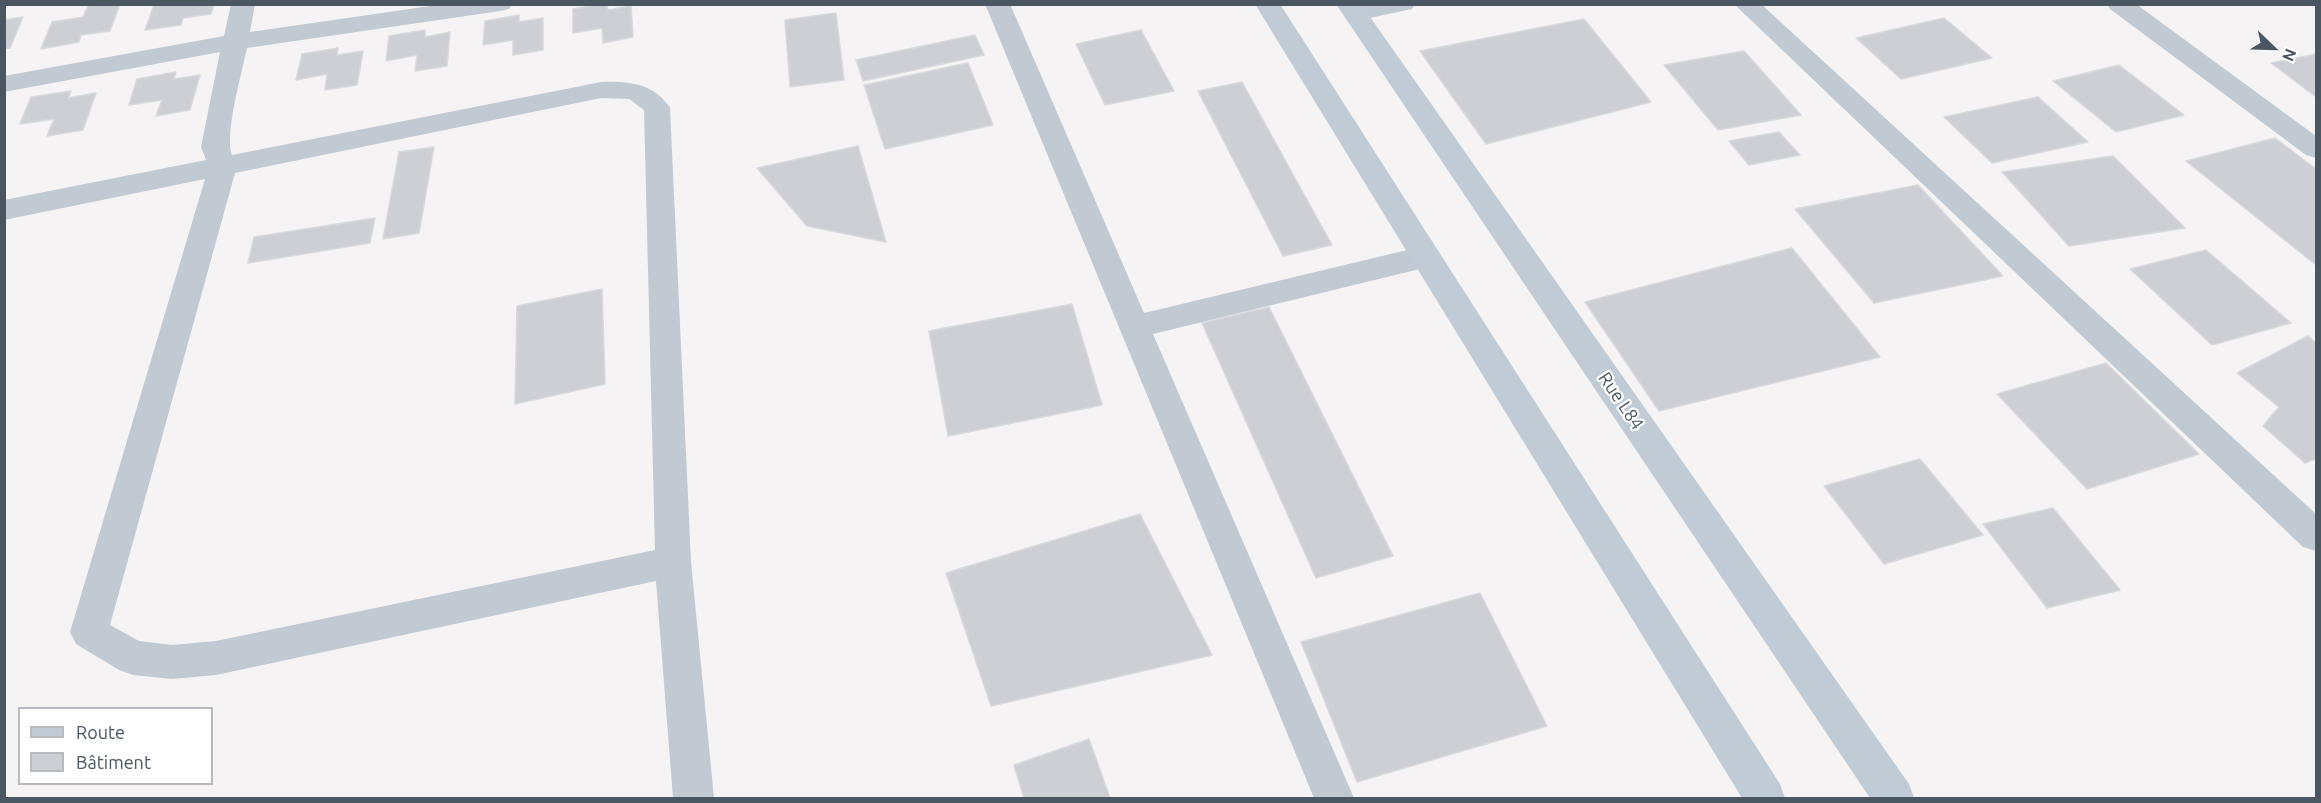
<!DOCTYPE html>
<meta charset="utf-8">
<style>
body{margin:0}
#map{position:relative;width:2321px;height:803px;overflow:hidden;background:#f5f3f3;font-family:Ubuntu,sans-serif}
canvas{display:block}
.frame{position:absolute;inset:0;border:6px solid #4a5661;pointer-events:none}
.legend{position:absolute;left:18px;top:707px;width:195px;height:78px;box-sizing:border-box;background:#fff;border:2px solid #b7bbc0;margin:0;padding:8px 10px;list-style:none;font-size:18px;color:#4a5661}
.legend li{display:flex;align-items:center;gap:12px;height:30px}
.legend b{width:30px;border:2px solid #b7bbc0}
.north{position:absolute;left:2243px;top:18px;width:60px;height:60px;-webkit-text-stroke:4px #fff;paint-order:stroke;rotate:113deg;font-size:16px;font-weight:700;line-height:24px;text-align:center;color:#4a5661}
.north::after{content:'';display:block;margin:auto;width:21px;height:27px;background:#4a5661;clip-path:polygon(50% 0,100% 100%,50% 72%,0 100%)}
</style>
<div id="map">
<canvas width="2321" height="803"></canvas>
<div class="frame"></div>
<ul class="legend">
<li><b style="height:8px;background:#c1cbd6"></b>Route</li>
<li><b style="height:16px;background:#cdcfd5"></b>Bâtiment</li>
</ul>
<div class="north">N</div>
</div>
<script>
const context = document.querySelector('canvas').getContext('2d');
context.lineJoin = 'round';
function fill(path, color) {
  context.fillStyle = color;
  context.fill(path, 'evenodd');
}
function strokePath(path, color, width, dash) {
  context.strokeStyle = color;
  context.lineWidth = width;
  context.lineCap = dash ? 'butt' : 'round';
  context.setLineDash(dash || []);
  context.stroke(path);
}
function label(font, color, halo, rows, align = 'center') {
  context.font = font + ' Ubuntu,sans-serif';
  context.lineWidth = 4.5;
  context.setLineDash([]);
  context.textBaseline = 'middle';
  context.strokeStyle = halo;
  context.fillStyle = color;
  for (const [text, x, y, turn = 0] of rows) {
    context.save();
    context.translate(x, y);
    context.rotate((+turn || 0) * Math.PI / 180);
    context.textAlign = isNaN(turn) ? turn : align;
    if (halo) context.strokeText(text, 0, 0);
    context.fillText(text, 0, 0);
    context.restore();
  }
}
const building = new Path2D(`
 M99,4H120L110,31L81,35L79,42L41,49L52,22L83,17L88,6Z
 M214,4L211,14L183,18L181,25L145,30L154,5Z
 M601,4H607L608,10L631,6L633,37L603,43L602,28L573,33V9Z
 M836,13L844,80L790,87L785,20Z
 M519,15V22L543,18V50L513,55V40L483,45L485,21Z
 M23,17L10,48L4,49V20Z
 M1944,18L1992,58L1901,79L1856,38Z
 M1584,19L1651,102L1486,144L1420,51Z
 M425,30V37L450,32L447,66L415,71L417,55L386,61L389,36Z
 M1141,30L1174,91L1105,105L1076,44Z
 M975,35L984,55L863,81L856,60Z
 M338,48L337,55L363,51L357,85L325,90L327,74L296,80L302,54Z
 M1744,51L1801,115L1718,130L1664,65Z
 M2316,54V97L2271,63Z
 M968,63L993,125L885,149L864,85Z
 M2119,65L2184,115L2116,132L2053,81Z
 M176,72L174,79L200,75L190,110L156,116L162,100L129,105L137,79Z
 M1242,82L1332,245L1283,256L1198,91Z
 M71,91L68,98L96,93L83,130L47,136L54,119L20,124L31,97Z
 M2038,97L2088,142L1992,163L1944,117Z
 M1779,132L1800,155L1749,165L1729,141Z
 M2275,138L2316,169V265L2186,161Z
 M858,146L886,242L807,226L757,168Z
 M434,147L419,233L383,239L399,152Z
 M2113,156L2185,228L2069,246L2002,172Z
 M1918,185L2003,276L1874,303L1795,209Z
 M375,218L370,243L248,263L254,237Z
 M1792,248L1880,357L1659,411L1585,302Z
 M2206,250L2291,323L2212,345L2130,269Z
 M602,289L605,384L515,404L517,306Z
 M1072,304L1102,405L948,436L929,331Z
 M1269,307L1393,556L1316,578L1202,323Z
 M2308,336L2316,343V459L2305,463L2263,426L2279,407L2237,373Z
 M2106,363L2199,454L2087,489L1997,394Z
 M1920,459L1983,535L1884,564L1824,486Z
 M2053,508L2120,590L2047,608L1983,524Z
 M1140,514L1212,655L991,706L946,573Z
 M1480,593L1547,726L1357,782L1301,642Z
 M1089,739L1110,798H1024L1014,765Z`);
fill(building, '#cdcfd5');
strokePath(building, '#d7d9de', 1.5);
fill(new Path2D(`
 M231,4H255L250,32L444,4H512L509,9L500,11L247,48C242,72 224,135 232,155L601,82C628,81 654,83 670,108L691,562L714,798H673L656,581L216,675L172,679L133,675L119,670L76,644L70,632L205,179L4,220V200L206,160L201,147L220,52L4,92V76L224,36ZM601,98L629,99L644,110L655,550L216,641L172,645L139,641L110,625L235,173Z
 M985,4H1010L1144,313L1424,246L1435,250L1439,257L1435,264L1424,268L1153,334L1354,798H1314Z
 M1365,4H1415L1412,9L1355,21L1346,19L1343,14L1346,9Z
 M1734,4H1761L2316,514V551L2303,547Z
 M2107,4H2136L2316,136V158L2306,155L2110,9Z`), '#c1cad2');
fill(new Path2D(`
 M1255,4H1280L1780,784L1785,798H1742Z
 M1336,4H1361L1909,784L1914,798H1870Z`), '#c1cbd6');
label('18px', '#4a5661', '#fff', [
 ["Rue L84",1621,401,56]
]);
</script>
